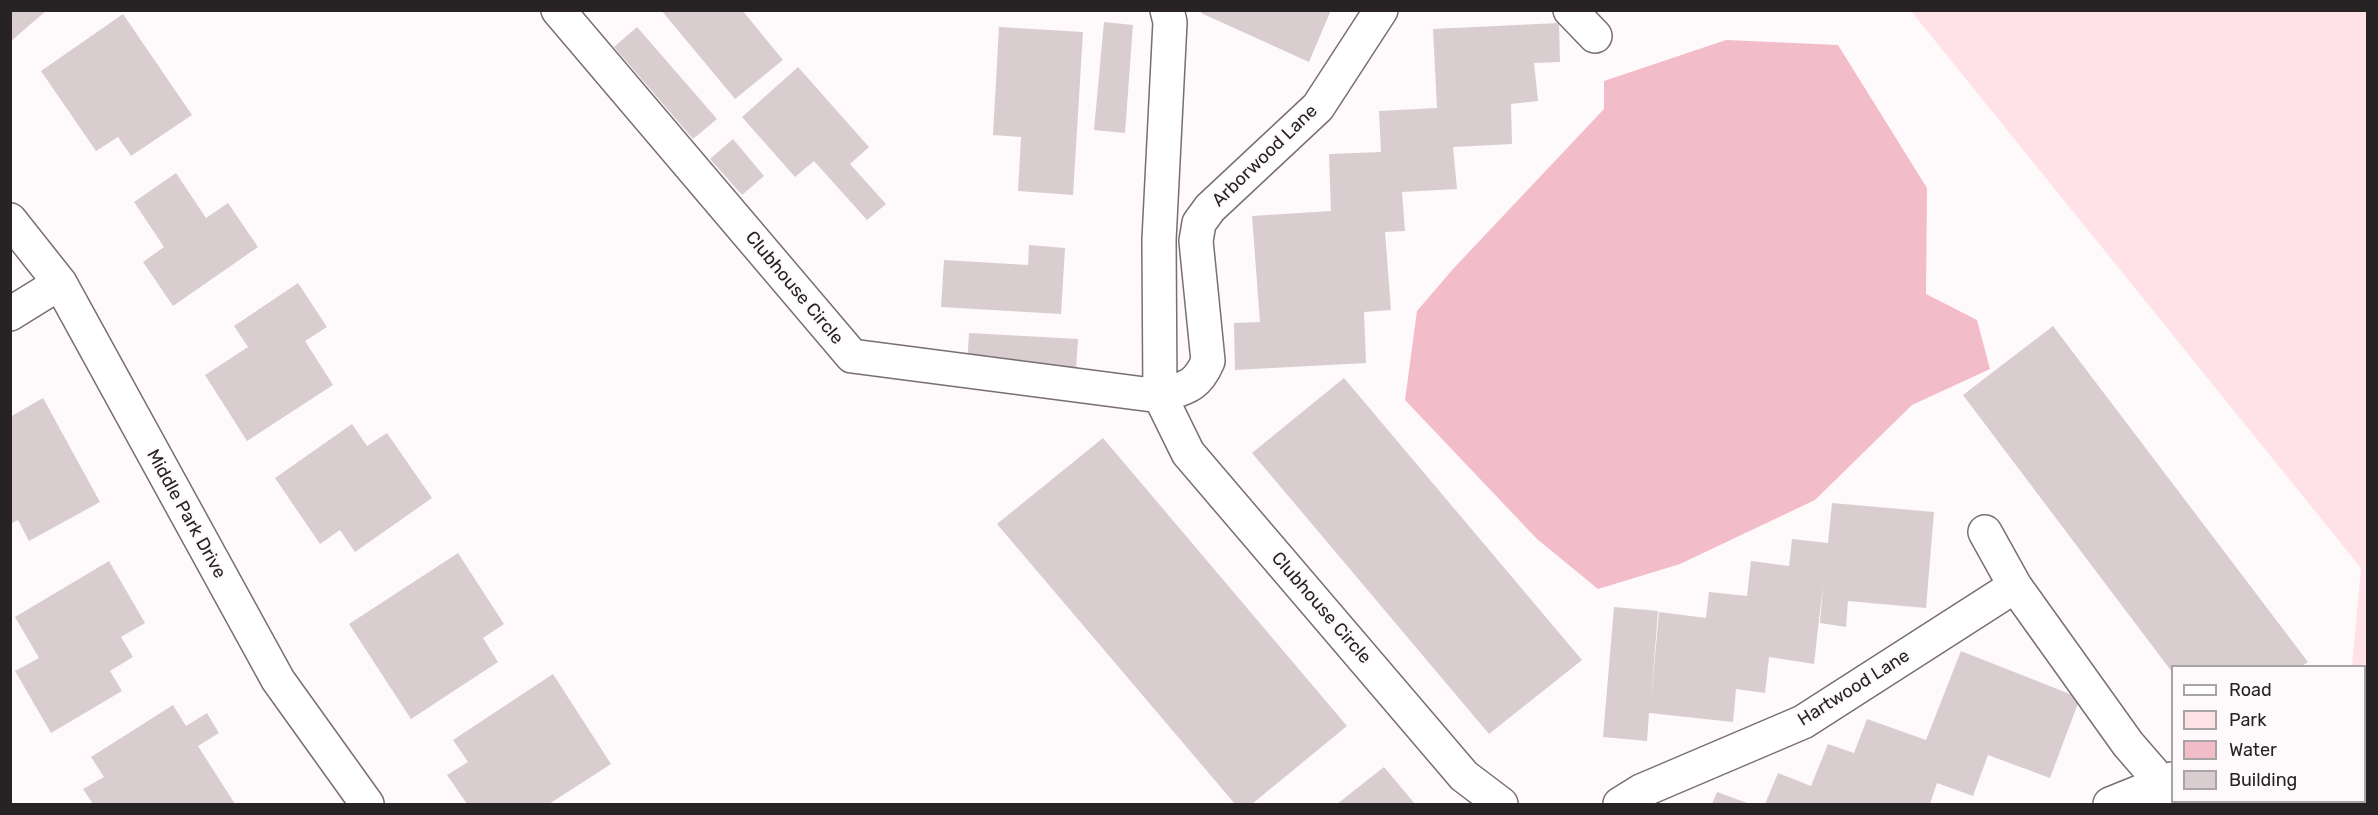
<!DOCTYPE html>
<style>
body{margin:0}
#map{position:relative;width:2378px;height:815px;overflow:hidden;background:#fef9fa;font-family:Rubik,sans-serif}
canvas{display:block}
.frame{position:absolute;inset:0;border:12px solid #272324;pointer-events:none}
.legend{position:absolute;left:2171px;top:665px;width:195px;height:138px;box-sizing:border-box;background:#fef9fa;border:2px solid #a8a3a4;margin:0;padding:8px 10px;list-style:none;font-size:18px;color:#272324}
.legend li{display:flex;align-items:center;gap:12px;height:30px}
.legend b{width:30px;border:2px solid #a8a3a4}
</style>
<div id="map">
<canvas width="2378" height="815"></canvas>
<div class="frame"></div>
<ul class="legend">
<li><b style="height:8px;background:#fff"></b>Road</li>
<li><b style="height:16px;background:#ffe1e8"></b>Park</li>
<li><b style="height:16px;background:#f3bcc9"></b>Water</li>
<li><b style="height:16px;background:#dacdd0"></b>Building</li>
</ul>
</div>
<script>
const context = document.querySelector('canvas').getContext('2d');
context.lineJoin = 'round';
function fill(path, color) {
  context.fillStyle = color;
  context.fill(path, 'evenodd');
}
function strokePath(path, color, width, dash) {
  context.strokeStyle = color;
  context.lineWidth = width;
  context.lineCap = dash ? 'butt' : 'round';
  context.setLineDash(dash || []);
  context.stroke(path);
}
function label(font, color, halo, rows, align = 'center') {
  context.font = font + ' Rubik,sans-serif';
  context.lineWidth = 4.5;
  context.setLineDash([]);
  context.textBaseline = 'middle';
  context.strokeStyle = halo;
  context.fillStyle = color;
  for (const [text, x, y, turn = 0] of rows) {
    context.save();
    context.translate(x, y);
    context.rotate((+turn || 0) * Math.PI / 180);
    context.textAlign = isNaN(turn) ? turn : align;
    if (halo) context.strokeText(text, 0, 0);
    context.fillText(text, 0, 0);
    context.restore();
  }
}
fill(new Path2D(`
 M1911,11H2367V737L2364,736V666H2352L2361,568Z`), '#ffe1e8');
fill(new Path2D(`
 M1726,40L1838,45L1927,188L1926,294L1977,320L1990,369L1912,405L1815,500L1680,564L1598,589L1537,539L1405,400L1417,311L1453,269L1604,109V81Z`), '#f3bcc9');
fill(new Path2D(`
 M10,10H47L10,42Z
 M661,10H742L783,60L735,99Z
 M1202,10H1331L1309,62L1201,13Z
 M123,14L192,115L131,156L118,137L96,151L41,71Z
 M1104,22L1133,25L1125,133L1094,130Z
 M1559,23L1560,62L1534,63L1538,101L1511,104L1512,144L1453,147L1457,189L1402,192L1405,231L1385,232L1391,310L1364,312L1366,363L1235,370L1234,323L1260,322L1252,216L1331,211L1329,154L1381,152L1379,111L1437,108L1433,29Z
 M637,27L717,119L693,139L614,47Z
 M999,27L1083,32L1073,195L1018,191L1021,137L993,135Z
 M798,67L869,147L850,164L886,204L867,220L814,161L795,177L742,117Z
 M733,139L764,176L742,195L710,159Z
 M176,173L206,218L228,203L258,247L173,306L143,262L164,247L134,202Z
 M1029,245L1065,248L1061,314L941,307L944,260L1028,265Z
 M298,283L327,327L305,341L333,385L247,441L205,375L248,347L234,326Z
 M2053,326L2308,662L2302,666H2172V672L1963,395Z
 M969,333L1078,339L1076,370L967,364Z
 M1344,378L1582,660L1489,734L1252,453Z
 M43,398L100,502L29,541L18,520L10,524V417Z
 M352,424L367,446L387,433L432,498L355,552L340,530L320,544L275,478Z
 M1103,438L1347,726L1252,804H1235L997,524Z
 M1832,503L1934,512L1926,608L1848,601L1846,627L1820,623L1823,585L1814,664L1769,657L1765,693L1736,689L1733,722L1649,713L1647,741L1603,737L1614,607L1658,611L1651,701L1659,612L1706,618L1709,592L1747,596L1751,561L1789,566L1792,539L1828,543Z
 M458,553L504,624L483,638L498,662L411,719L349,624Z
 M109,561L145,623L121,637L133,657L110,671L122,691L51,733L15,671L39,658L15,617Z
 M1961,651L2080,698L2050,778L1988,755L1973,796L1937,783L1930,804H1765L1778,773L1811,786L1828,744L1854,753L1867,719L1926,740Z
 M553,674L611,764L549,804H467L447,775L468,762L453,740Z
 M173,705L186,726L207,713L219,733L198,746L235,804H93L83,789L104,777L91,757Z
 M1384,767L1415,804H1337Z
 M1717,792L1750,804H1712Z`), '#dacdd0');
const minor = new Path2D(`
 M558,10L852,356L1160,396C1185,388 1197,387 1208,361L1196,241L1199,223L1210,208L1318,107L1381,10
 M1167,10L1170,22L1159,240L1160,396L1188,453L1464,776L1501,804
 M1570,10L1595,36
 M10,220L60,283L278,680L367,804
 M10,314L60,283
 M1985,532L2015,586L2128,744L2161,782L2171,804
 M2329,802L2333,804
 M1620,804L1641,791L1803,722L2015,586
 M2110,804L2172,779`);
strokePath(minor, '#796e70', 36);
strokePath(minor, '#fff', 33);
label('18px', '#272324', '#fef9fa', [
 ["Arborwood Lane",1265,156,-44],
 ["Clubhouse Circle",794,288,50],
 ["Middle Park Drive",186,514,61],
 ["Clubhouse Circle",1321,608,49],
 ["Hartwood Lane",1854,688,-32]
]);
</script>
